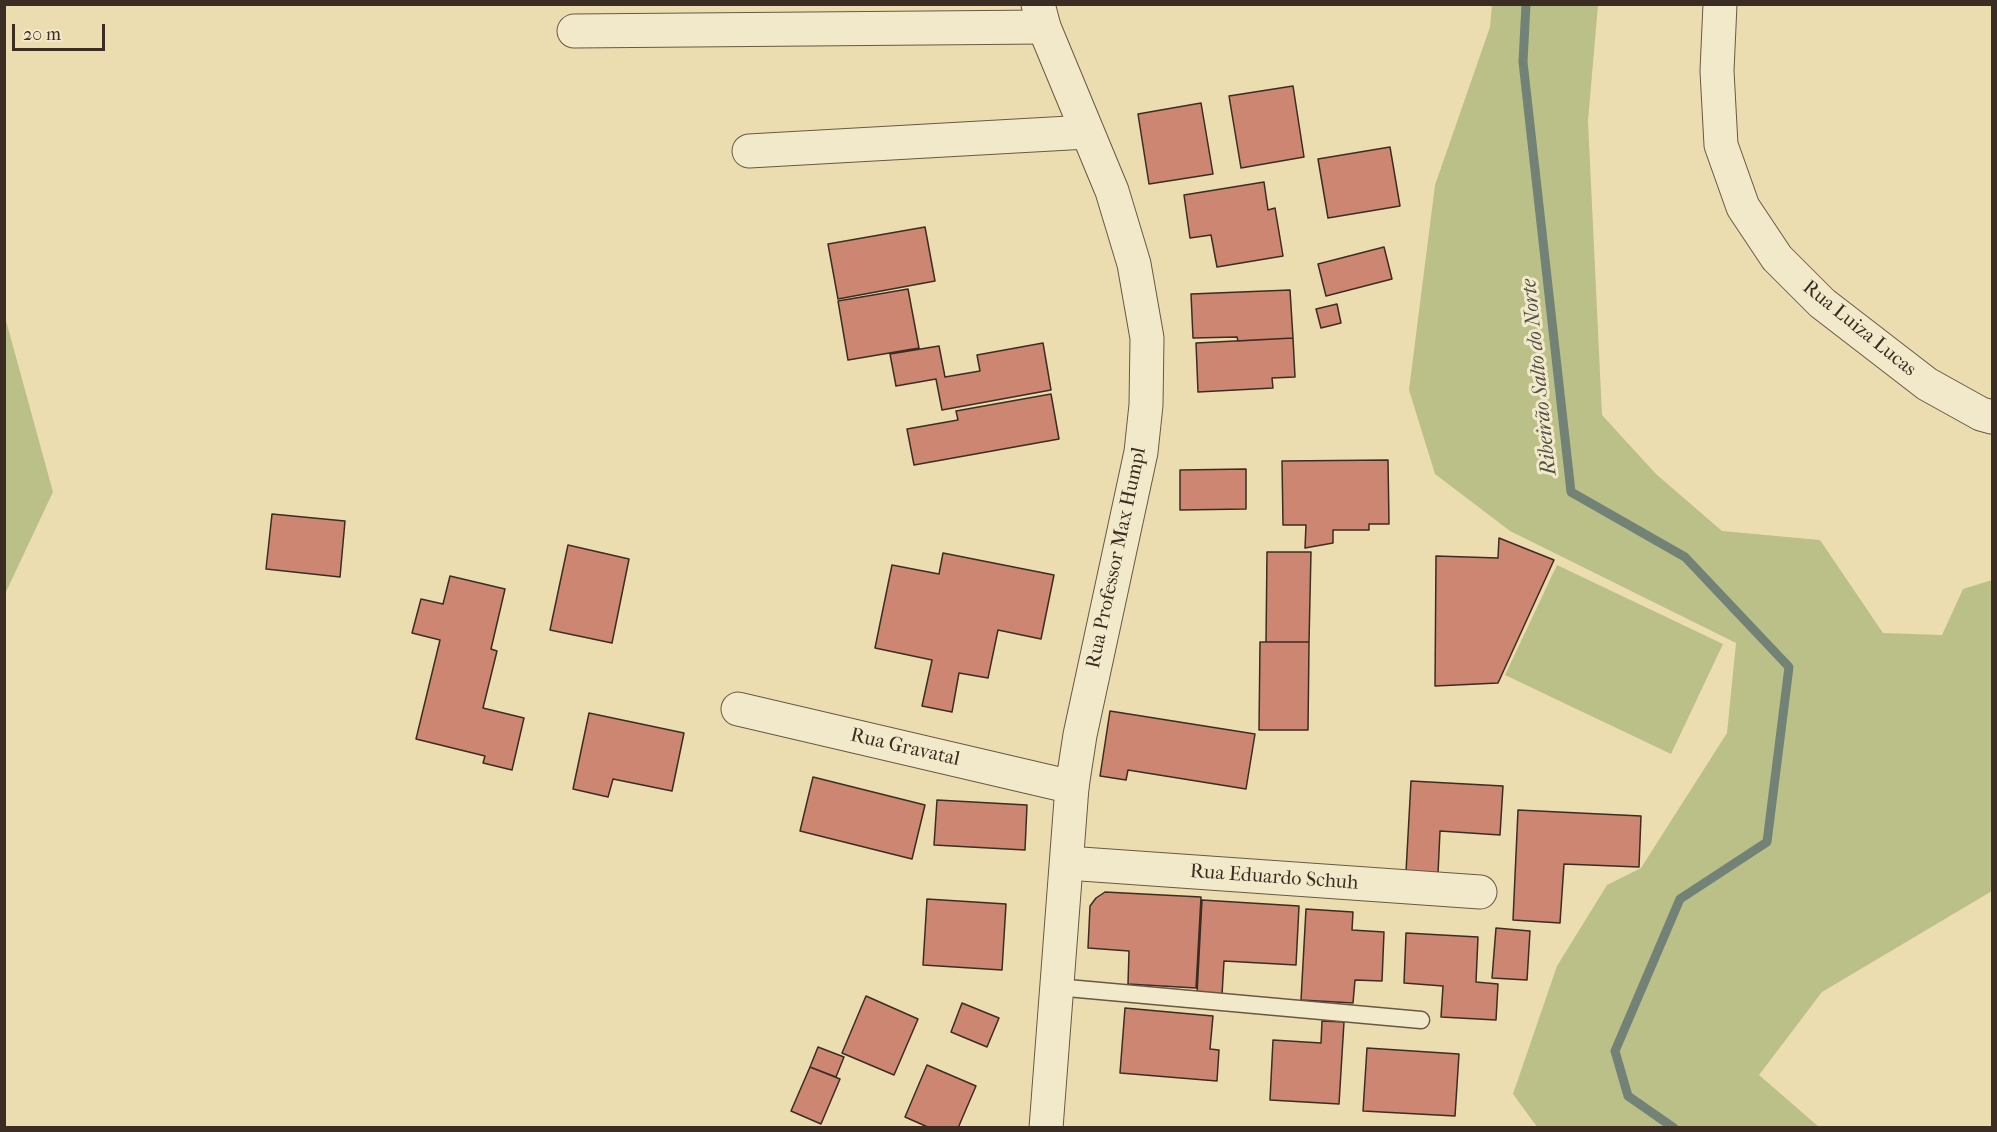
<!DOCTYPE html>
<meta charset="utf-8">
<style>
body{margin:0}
#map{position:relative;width:1997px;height:1132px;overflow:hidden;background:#ebddaf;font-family:"IM FELL French Canon",serif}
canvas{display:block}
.frame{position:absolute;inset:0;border:6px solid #3b2d23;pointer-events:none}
.scale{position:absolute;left:12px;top:24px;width:93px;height:27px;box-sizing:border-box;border:3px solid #3b2d23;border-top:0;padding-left:8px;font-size:18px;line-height:21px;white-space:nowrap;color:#3b2d23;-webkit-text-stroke:4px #f2e9cb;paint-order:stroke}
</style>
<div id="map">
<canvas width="1997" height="1132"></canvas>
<div class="frame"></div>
<div class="scale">20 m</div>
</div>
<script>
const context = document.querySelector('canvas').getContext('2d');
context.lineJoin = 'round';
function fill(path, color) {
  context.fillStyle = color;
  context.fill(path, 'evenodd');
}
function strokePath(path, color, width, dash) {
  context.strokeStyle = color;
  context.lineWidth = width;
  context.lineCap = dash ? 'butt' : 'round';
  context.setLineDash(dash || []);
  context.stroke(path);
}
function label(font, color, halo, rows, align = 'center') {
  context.font = font + ' "IM FELL French Canon",serif';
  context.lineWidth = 6;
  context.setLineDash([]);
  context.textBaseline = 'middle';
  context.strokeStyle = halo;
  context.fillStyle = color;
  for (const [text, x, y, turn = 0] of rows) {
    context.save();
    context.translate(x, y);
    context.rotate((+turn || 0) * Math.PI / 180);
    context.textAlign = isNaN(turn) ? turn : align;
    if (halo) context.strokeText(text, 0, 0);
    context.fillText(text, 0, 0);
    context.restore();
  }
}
fill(new Path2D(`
 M1492,5H1598L1588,121L1602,415L1656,474L1722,531L1820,540L1883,633L1942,635L1963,589L1992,580V891L1822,992L1759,1075L1819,1127H1537L1513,1094L1557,966L1607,885L1641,868L1727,733L1736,643L1510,531L1435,474L1409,390L1435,185L1490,27Z
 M5,317L53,492L5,594H4Z
 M1557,565L1723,644L1671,754L1505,675Z`), '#bbc088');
strokePath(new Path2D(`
 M1526,4L1523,62L1571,492L1685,557L1789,667L1767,842L1680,899L1615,1051L1628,1096L1674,1128`), '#738276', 9);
const building = new Path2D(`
 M1293,86L1304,157L1241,168L1229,96Z
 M1201,103L1213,174L1149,184L1138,114Z
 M1390,147L1400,206L1328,218L1318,159Z
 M1264,182L1268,210L1275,208L1283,256L1217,267L1211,235L1190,238L1184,195Z
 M925,227L935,281L838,299L828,244Z
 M1384,247L1392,279L1326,296L1318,264Z
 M908,289L919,348L848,360L838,301Z
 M1290,290L1293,338L1238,341L1237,337L1193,338L1191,294Z
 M1337,304L1341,323L1321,328L1316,309Z
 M1293,338L1295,377L1272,378L1273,388L1198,392L1196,343Z
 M1043,343L1051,390L942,410L936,379L896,386L890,354L939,346L945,377L980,371L977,355Z
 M1051,394L1059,439L914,465L907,429L958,420L956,411Z
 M1388,460L1389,524H1369V530H1333V543L1305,548L1306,525H1283L1282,461Z
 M1246,469V509L1180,510V470Z
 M272,514L345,521L340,577L266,569Z
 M1499,538L1554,560L1498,683L1435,686L1436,556L1498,558Z
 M568,545L629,559L612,643L550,630Z
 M1267,552H1311L1309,642H1266Z
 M943,553L1054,575L1041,639L998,630L988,678L959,673L952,712L922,706L932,660L875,648L892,565L939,574Z
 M450,576L505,589L491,649L497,651L483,708L524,718L512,770L483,763L485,756L416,739L440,640L412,633L421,599L443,604Z
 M1260,642H1309L1308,730H1259Z
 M1110,711L1255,734L1246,789L1128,770L1126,780L1100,776Z
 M589,713L684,733L672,791L613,779L608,797L573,789Z
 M813,777L925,805L912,859L800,831Z
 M1411,781L1503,786L1500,835L1440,831L1438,874L1406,872Z
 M937,800L1027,805L1025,850L934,845Z
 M1518,810L1641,816L1639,867L1564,864L1560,923L1513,920Z
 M1105,892L1201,897L1196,988L1128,984L1129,951L1088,948L1090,906L1096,898Z
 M927,899L1006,904L1002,970L923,965Z
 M1202,900L1299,906L1296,965L1224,961L1222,995L1197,994Z
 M1306,909L1353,912L1352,930L1384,932L1382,981L1355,980L1353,1003L1301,1000Z
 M1496,928L1530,931L1527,980L1492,978Z
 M1406,933L1478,937L1476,982L1498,984L1496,1020L1441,1017L1443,986L1404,983Z
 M866,996L918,1019L894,1075L842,1053Z
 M962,1003L999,1018L987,1047L951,1032Z
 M1125,1008L1213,1016L1210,1049L1219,1050L1217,1081L1120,1073Z
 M1322,1021L1344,1022L1339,1104L1270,1100L1273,1040L1321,1043Z
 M818,1047L844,1057L836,1077L810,1067Z
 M1367,1048L1459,1054L1455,1116L1363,1111Z
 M927,1065L976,1086L958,1128H930L905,1117Z
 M810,1067L840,1079L821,1124L791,1111Z`);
fill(building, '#cc8672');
strokePath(building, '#3b2d23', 1.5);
const service = new Path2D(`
 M1056,987L1421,1020`);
const minor = new Path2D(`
 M1720,4L1717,71L1721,145L1743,207L1777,258L1822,303L1927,384L1981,414L1992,417
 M574,31L1044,27
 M749,151L1087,132
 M738,709L1072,787
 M1067,863L1480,892`);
const tertiary = new Path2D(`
 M1038,4L1044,27L1112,191L1134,264L1147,338L1146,405L1141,452L1080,735L1072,787L1046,1128`);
strokePath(service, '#675946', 19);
strokePath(minor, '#675946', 35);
strokePath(tertiary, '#675946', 35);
strokePath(service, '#f2e9cb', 16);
strokePath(minor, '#f2e9cb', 33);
strokePath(tertiary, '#f2e9cb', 33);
label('20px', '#3b2d23', '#f2e9cb', [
 ["Rua Luiza Lucas",1859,329,39],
 ["Rua Professor Max Humpl",1117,558,-78],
 ["Rua Gravatal",905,748,13],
 ["Rua Eduardo Schuh",1274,878,4]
]);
label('italic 21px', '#525046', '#f2e9cb', [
 ["Ribeirão Salto do Norte",1540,377,-96]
]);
</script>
